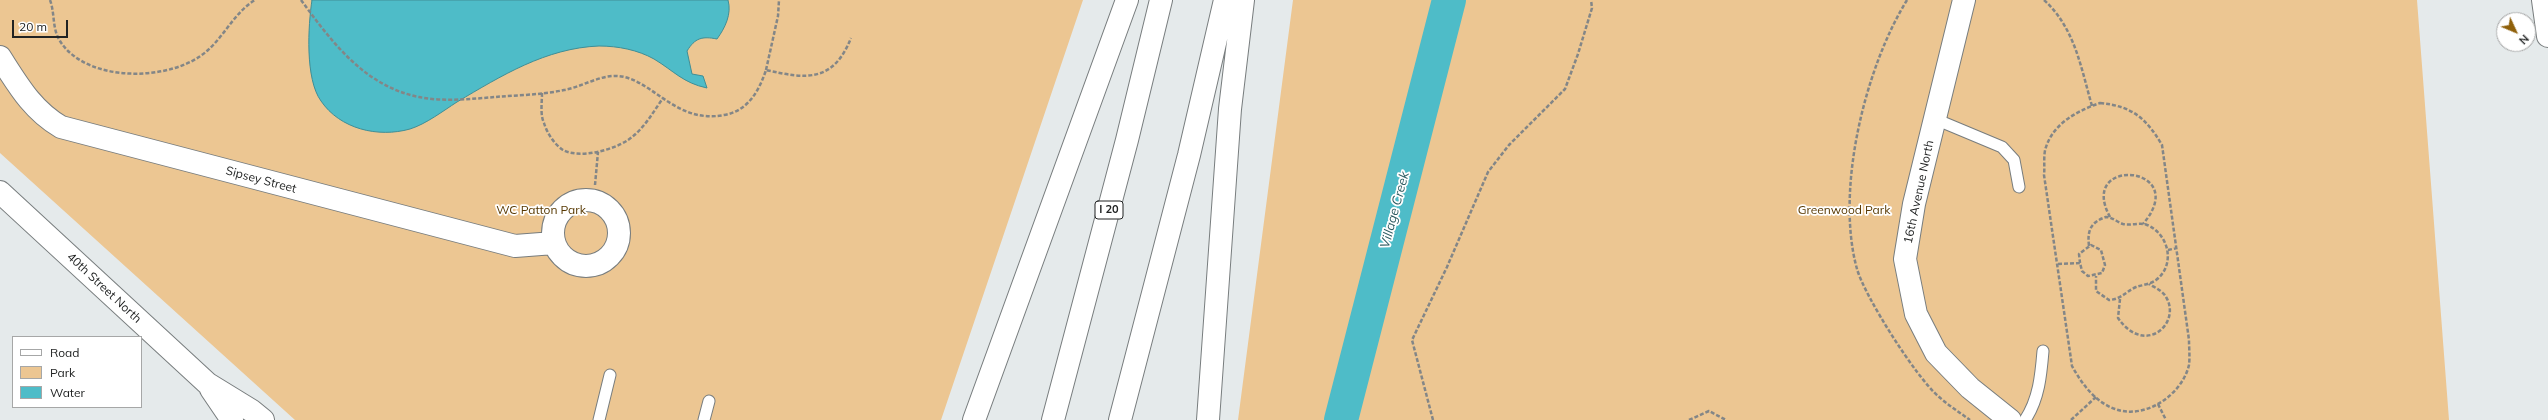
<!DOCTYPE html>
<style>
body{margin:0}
#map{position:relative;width:2548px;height:420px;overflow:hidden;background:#e5eaeb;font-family:Mulish,sans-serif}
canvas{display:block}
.legend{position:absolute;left:12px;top:336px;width:130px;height:72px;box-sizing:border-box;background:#fff;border:1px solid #a6a7a7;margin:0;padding:5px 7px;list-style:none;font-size:12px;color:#212323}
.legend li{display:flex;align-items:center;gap:8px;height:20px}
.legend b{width:20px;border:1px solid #a6a7a7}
.north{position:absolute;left:2496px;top:12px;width:40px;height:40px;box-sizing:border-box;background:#fff;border:1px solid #a6a7a7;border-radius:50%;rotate:134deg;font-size:11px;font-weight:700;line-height:16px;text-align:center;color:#212323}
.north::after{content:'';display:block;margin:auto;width:14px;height:18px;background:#8f600a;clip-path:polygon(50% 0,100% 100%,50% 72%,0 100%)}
.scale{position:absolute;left:12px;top:20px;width:56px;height:18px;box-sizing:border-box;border:2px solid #212323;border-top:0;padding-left:5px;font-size:12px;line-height:14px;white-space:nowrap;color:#212323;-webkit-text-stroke:3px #fff;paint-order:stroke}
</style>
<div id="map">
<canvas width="2548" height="420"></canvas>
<ul class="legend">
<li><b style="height:5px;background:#fff"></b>Road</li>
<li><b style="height:11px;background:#ecc692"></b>Park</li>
<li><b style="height:11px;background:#4ebcc8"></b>Water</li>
</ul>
<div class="north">N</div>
<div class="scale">20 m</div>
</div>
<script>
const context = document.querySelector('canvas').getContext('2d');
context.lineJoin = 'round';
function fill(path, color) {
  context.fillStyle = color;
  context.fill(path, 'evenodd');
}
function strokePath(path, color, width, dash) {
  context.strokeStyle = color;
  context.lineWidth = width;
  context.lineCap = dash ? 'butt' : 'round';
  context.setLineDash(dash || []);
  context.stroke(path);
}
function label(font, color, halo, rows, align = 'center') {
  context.font = font + ' Mulish,sans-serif';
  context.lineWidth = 3.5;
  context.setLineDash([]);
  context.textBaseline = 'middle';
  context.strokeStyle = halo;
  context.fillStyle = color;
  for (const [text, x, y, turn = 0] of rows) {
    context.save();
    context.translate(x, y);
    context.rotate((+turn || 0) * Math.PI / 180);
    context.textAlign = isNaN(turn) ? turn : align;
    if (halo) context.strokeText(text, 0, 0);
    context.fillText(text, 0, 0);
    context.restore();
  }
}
fill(new Path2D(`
 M0,0H1083L941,420H295L0,153Z
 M1293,0H2417L2449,420H1238Z`), '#ecc692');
const water = new Path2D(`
 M312,0H728C732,14 725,28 717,39C702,36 695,38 687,51L692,74L703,76L707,88C683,83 674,71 654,59C638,50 618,46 599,46C546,48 501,76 457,102C443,111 426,124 410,129C378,138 340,129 321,101C305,79 308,26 312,0Z`);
fill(water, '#4ebcc8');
strokePath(water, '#408e96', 1);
strokePath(new Path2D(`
 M1341,420L1449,0`), '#4ebcc8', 34);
const lane = new Path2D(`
 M1935,119L2002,147L2014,160L2019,187
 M599,420L610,375
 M704,420L709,401
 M2025,420C2039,399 2041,375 2043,351`);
const street = new Path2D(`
 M1964,0L1914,204L1905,259L1916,314L1936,353L1970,388L2010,420
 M0,57C18,85 32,110 61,127L515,246L554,243
 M553 233a33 33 0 1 1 66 0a33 33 0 1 1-66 0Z`);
const secondary = new Path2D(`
 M2543,0L2548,36
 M0,192L208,384L252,411L263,420
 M211,389L232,420`);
const highway = new Path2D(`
 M974,420L1127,0
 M1053,420L1127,140L1161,0
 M1120,420L1189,155L1225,0
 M1208,420L1230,109L1243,0`);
strokePath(lane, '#787d7e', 13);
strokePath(street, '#787d7e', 24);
strokePath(secondary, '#787d7e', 24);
strokePath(highway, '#787d7e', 24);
strokePath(new Path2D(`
 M50,0C55,13 52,29 60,41C87,84 174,82 208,50C225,35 235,12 255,0
 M301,0C332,42 364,86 419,97C443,102 471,99 495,97C517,95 542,95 564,90C581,87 596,77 613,76C650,74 673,125 724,115C748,111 759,91 766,70C806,79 833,83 851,38
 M1907,0C1865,68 1835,190 1857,269C1865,297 1916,377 1938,396C1948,405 1959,412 1970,420
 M2044,0C2075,28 2081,68 2092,106
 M766,70L778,16L779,0
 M542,93C542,102 540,115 544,123C547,133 554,144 563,150C580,159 613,150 628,140C643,130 652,114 663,98
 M2100,103C2132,106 2146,118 2162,145L2189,340C2189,348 2190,357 2189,365C2182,395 2145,420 2115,409C2095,402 2082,384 2072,366L2044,175C2045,167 2043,155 2046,147C2054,123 2077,111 2100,103Z
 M595,185L598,152
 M2110,217C2076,155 2193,165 2143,224
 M2089,246C2087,230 2091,222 2106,217C2112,217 2117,222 2123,224C2131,226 2140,222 2147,225C2169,234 2176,265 2156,280C2151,284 2142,285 2136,287C2125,292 2122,299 2109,300L2096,291V276
 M2168,250L2177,248
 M2058,264L2080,263L2082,271L2088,276L2102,273L2105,265L2101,250L2091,245L2079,254L2080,263
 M2120,299L2118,318C2145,357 2182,323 2166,297C2163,291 2154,287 2149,284
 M2158,404L2166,420
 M1433,420L1412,340L1447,267L1488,172L1509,145L1565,89L1578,54L1592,8L1591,0
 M1689,420L1709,411L1726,420
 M2071,420L2096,397`), '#838687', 2.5, [4, 2]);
strokePath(lane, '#fff', 11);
strokePath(street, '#fff', 22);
strokePath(secondary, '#fff', 22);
strokePath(highway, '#fff', 22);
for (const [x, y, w] of [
 [1109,210,28]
]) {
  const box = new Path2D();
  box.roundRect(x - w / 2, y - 9, w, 18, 3);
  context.fillStyle = '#fff';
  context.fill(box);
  strokePath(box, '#212323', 1);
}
label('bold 11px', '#212323', null, [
 ["I 20",1109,210]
]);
label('12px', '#212323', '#fff', [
 ["Sipsey Street",261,180,15],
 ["16th Avenue North",1919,192,-78],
 ["40th Street North",104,288,43]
]);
label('12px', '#573800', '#fff', [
 ["WC Patton Park",541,210],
 ["Greenwood Park",1844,210]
]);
label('italic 13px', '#2c5b60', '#fff', [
 ["Village Creek",1395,210,-75]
]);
</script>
